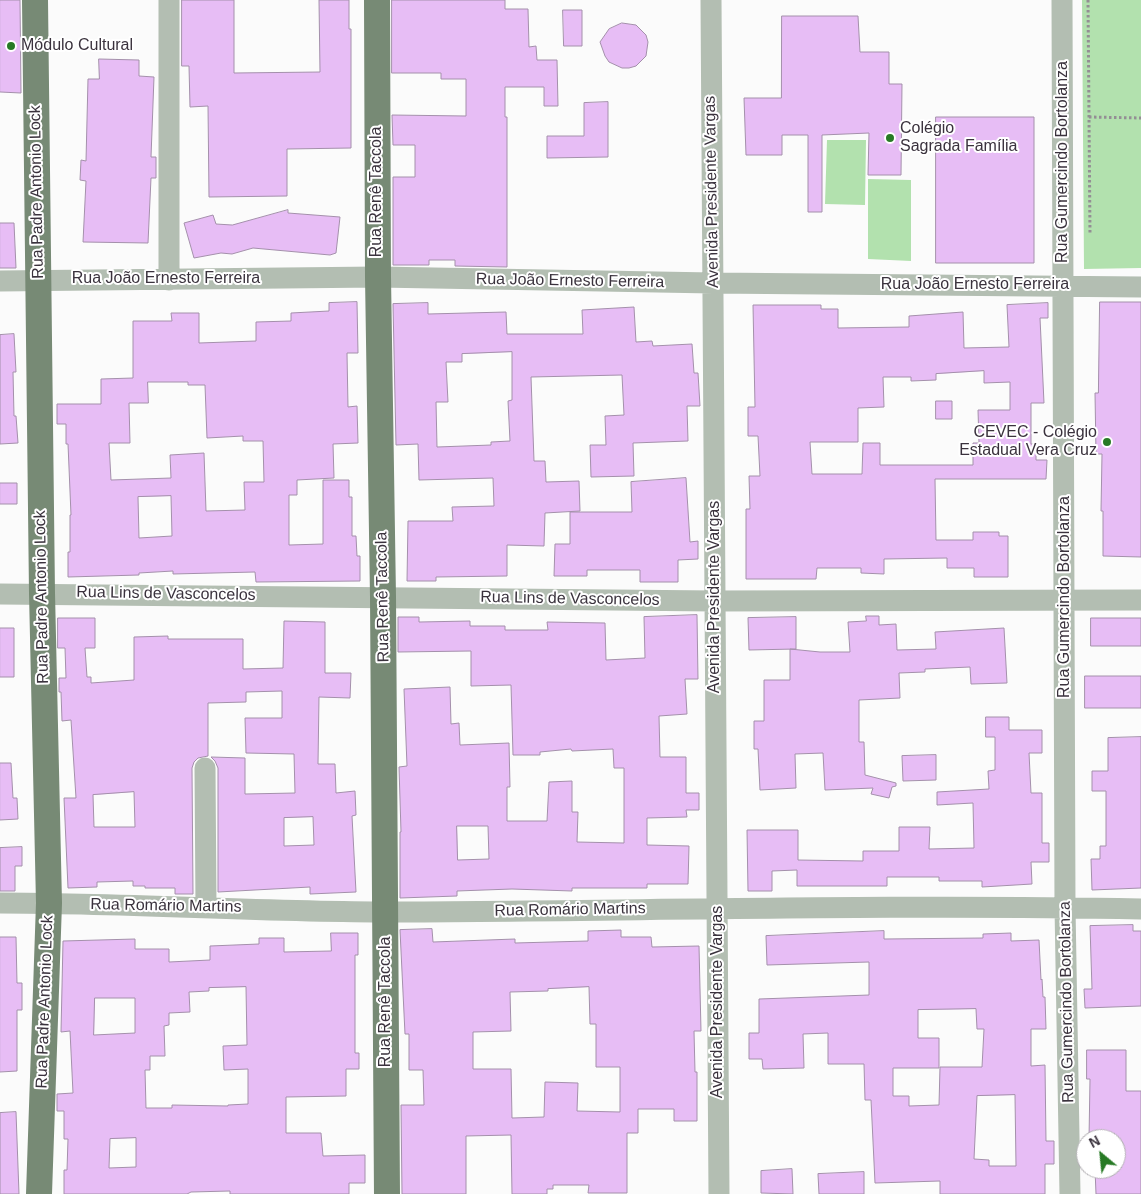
<!DOCTYPE html>
<meta charset="utf-8">
<style>
body{margin:0}
#map{position:relative;width:1141px;height:1194px;overflow:hidden;background:#fbfbfb;font-family:Helvetica,sans-serif}
canvas{display:block}
.north{position:absolute;left:1076px;top:1129px;width:50px;height:50px;box-sizing:border-box;background:#fff;border:1px solid #b0adb1;border-radius:50%;rotate:332deg;font-size:14px;font-weight:700;line-height:20px;text-align:center;color:#3a323d}
.north::after{content:'';display:block;margin:auto;width:18px;height:22px;background:#277a25;clip-path:polygon(50% 0,100% 100%,50% 72%,0 100%)}
</style>
<div id="map">
<canvas width="1141" height="1194"></canvas>
<div class="north">N</div>
</div>
<script>
const context = document.querySelector('canvas').getContext('2d');
context.lineJoin = 'round';
function fill(path, color) {
  context.fillStyle = color;
  context.fill(path, 'evenodd');
}
function strokePath(path, color, width, dash) {
  context.strokeStyle = color;
  context.lineWidth = width;
  context.lineCap = dash ? 'butt' : 'round';
  context.setLineDash(dash || []);
  context.stroke(path);
}
function label(font, color, halo, rows, align = 'center') {
  context.font = font + ' Helvetica,sans-serif';
  context.lineWidth = 4;
  context.setLineDash([]);
  context.textBaseline = 'middle';
  context.strokeStyle = halo;
  context.fillStyle = color;
  for (const [text, x, y, turn = 0] of rows) {
    context.save();
    context.translate(x, y);
    context.rotate((+turn || 0) * Math.PI / 180);
    context.textAlign = isNaN(turn) ? turn : align;
    if (halo) context.strokeText(text, 0, 0);
    context.fillText(text, 0, 0);
    context.restore();
  }
}
fill(new Path2D(`
 M1082,0H1141V268L1084,269Z
 M827,140H866L865,205L825,204Z
 M868,179L911,180V261L868,259Z`), '#b2e1ae');
const building = new Path2D(`
 M0,0H20L21,93L0,92Z
 M182,0H234V73L320,72L319,0H349V29H351V148L287,149V196L209,197L208,106L190,107L189,66H182Z
 M392,0H505V9H528L529,47L536,46L537,60H557L558,106H544V87H505V117H507V267L455,266V260H429V265H393V177H415V145H393L392,115L466,116V79H441V73H392Z
 M563,10H582V46H564Z
 M782,16H858L860,52H889V84H902L901,175H868L869,133L822,135V212H808V135H782V155H746L744,98H781Z
 M622,23L636,25L646,35L648,42L646,56L636,66L629,68H622L609,62L605,56L600,42L609,29Z
 M99,59L139,60V76L154,77L151,157H156V178H151L148,243L83,242L86,181L80,180L81,160L86,161L88,79H99Z
 M608,102V157L547,158V136H584V103Z
 M936,117H1034V263H936Z
 M288,210V213L340,217L336,253L330,255L253,248L232,254L221,253L194,258L184,223L213,215L216,224L232,225Z
 M0,223H14L16,268H0Z
 M357,302L358,353H347L348,407L357,406L358,443L333,444L334,478L297,480V495H289V545L323,544V480H349V497H352V536H356L357,556H360V581L256,582L255,572L173,574V571L139,573V575L68,577V552H70V515H71L68,444H66V424H57V404H101V379L133,378V321H172L171,313H199V343L256,341V322L291,321V313L329,311V303ZM148,382H188V385H205L207,438L243,436V441H263L264,482H244L245,510L206,511L204,453L170,455L171,478L111,480L109,443H130L129,403H148ZM171,496L172,536L139,538L138,497Z
 M1100,302H1141V557L1103,556V511H1101L1102,454H1096L1095,393H1098Z
 M428,303V314L506,312L507,334H583L582,310L634,307L636,342L652,341L653,346L692,344L694,373H698L700,406H687L688,441L633,443L634,476L591,477L590,445H606L605,416L624,415L622,375L531,377L534,461H545L546,482L579,481L580,511L545,513L544,546L507,545V576L436,577V581H407L408,521H453L452,507L494,506L493,478L419,480L418,444L396,445L393,304ZM512,352V400L508,401L510,441L491,442V445L437,447L436,402H448L446,362H462V354Z
 M1048,303V318H1040L1044,403H1031V444H1036V460H1047L1046,479H935L936,540H973V532H999V536H1008V577H974V568H947V558L884,559V574L861,573V568H817L816,579H746V509H750L749,476H760L758,436H748V407H755L753,305H821V309H838V328L909,327V316L963,312L964,348L1009,347L1007,305ZM984,371V383L1010,382V410H978L979,443H973V465H880V443H863L862,474H812L810,442H858V408L884,407L883,377H911V381L936,380V374Z
 M14,334L16,372H13L14,416H16L18,443L0,444V335Z
 M936,401H952V419H936Z
 M686,478L690,542L698,541V559L678,560V582H640V570H587V576H554L555,544H570V512H632L631,482Z
 M0,483H17V504H0Z
 M697,615L698,679H685L687,714L659,716L660,757H686V793H699V810H686L687,817L647,818V845L689,846L688,884H647V888H572V891L512,889L457,891V896L400,898V832H401L399,767L407,766L404,689L450,687L451,724L459,723L460,745L509,743L510,787H507V821H547L549,782L572,781V812H578L577,842L624,843V768H614L613,749L572,751L571,749L540,752V755H513L511,685L471,686V651L398,652V617H419V622L470,621V626H505V630H548L547,622L605,623L606,660L645,658L644,617ZM457,826H488L489,859L458,860Z
 M866,616H879V625L896,624L897,650L936,649L935,632L1004,628L1007,683L971,684L970,667L925,669V672L899,673L900,698L859,700V742H864L865,775L896,783V786L892,787L889,798L871,794L873,788L825,790L823,753L795,754L796,788L760,790L758,749H754V721H764V680H790V649L820,652H850L848,622L866,621Z
 M796,617V649L749,650L748,618Z
 M58,618H95V648H85L87,677H91V683L134,680V637L168,636V639H243V669L283,668L284,621L325,622V673H351L350,698L319,697L318,764H335L336,793L355,791L356,815L352,816L356,892L310,894V887L218,892V768L215,761L211,757L245,758V794L295,793L294,754L246,753L245,718H282V691L246,692V702L208,703V756L198,758L194,762L192,768L193,894H175V888H145V886H133V881L97,882V887L68,888L64,798H76L71,720L62,721L61,692H59V678H66L65,648H58ZM134,792L135,827H94L93,795ZM313,817L314,845L284,846V818Z
 M1091,618H1141V646H1091Z
 M0,628H14V677H0Z
 M1085,676H1141V708H1085Z
 M986,717H1009V730H1042V753H1029L1031,793H1042V843H1049V862H1031L1032,884L982,887V881H939V877H887V886H797V870L772,871V891H748L747,830H798V860L863,861V851H899V827H930L929,849L974,848L973,803L937,805V792L989,789L988,771L995,770V737H986Z
 M1141,737V888L1092,890L1091,859H1100V846H1106V791H1092V771H1108V738Z
 M936,755V780L903,781L902,756Z
 M0,763H11L13,798H17L18,819L0,820Z
 M22,847V866H15V891H0V848Z
 M1133,925V931H1141V1006L1085,1008L1084,989H1092L1090,926Z
 M432,929L433,942L515,939V943L588,941V931L621,930V937H651L652,947L699,946L701,1031H694L695,1072H697V1121H674V1109H638V1133H627V1193H588L589,1185H553V1189H547V1194H512L511,1135L466,1136V1194H402L401,1105H424L423,1070H409V1034H405L400,930ZM589,987L590,1024H596V1067H620V1112L577,1111L578,1083L545,1082L544,1117L512,1118L511,1069H473V1032L511,1031L510,992L548,991V989Z
 M884,931V939L983,938V934L1011,933V941L1039,940L1041,980L1042,979L1043,997H1045L1046,1029H1031V1066L1045,1065L1046,1141H1054V1164H1045V1194H940V1181L875,1183L871,1100H865L864,1064H828V1033L803,1034L804,1068L763,1069L762,1059H749V1033H759V999L869,995V962L767,965L766,936ZM976,1009L977,1029H984L982,1067H940L939,1105L909,1106V1096H893V1068H939V1038H918V1010ZM1015,1095L1016,1166H989V1160L974,1159L977,1096Z
 M331,933H358V955H355V1053H359V1069H346V1096L286,1097V1133H321L323,1156L365,1155V1183H349V1194H230V1191L191,1192L187,1194H64V1170H67L68,1139H64V1111H57V1094L73,1093L70,1031L61,1032L63,941L135,939V949H169V962L210,960V946L259,944V938H284V952L331,951ZM246,987L247,1045L223,1046L224,1070L248,1069V1104L228,1105V1106L172,1105V1108H146L145,1070H150V1056H165L164,1026L169,1025V1013L190,1012L189,992L209,991V988ZM95,998H135V1033L94,1035ZM136,1138V1167L109,1168L110,1139Z
 M0,937H16L17,983H22V1010H17V1071L0,1072Z
 M1087,1050H1126V1091H1141V1194H1096L1095,1169H1116V1139H1089L1090,1079H1087Z
 M16,1112L19,1194H0V1113Z
 M792,1169L793,1194L761,1193V1171Z
 M864,1172V1194H819L818,1174Z`);
fill(building, '#e7bdf5');
strokePath(building, '#a490ab', 1);
strokePath(new Path2D(`
 M1088,0L1090,234
 M1089,117L1141,118`), '#938e94', 3, [2.5, 2.5]);
strokePath(new Path2D(`
 M711,0L719,1194
 M1062,0L1065,907L1070,1194
 M169,280V0
 M0,281L378,277L713,283L1141,287
 M0,594L715,601L1141,600
 M205,768L206,907
 M0,903C130,903 260,912 390,912C640,911 891,904 1141,909`), '#b3beb2', 21);
strokePath(new Path2D(`
 M35,0L42,593L49,903L39,1194
 M377,0L378,277L383,597L387,1194`), '#778a75', 26);
for (const [x, y, r, color] of [
 [11,46,5,"#277a25"],
 [890,138,5,"#277a25"],
 [1107,442,5,"#277a25"]
]) {
  const dot = new Path2D();
  dot.arc(x, y, r, 0, 2 * Math.PI);
  context.fillStyle = color;
  context.fill(dot);
  strokePath(dot, '#fff', 2);
}
label('16px', '#3a323d', '#fff', [
 ["Módulo Cultural",21,46],
 ["Colégio",900,129],
 ["Sagrada Família",900,147],
 ["CEVEC - Colégio",1097,433,"right"],
 ["Estadual Vera Cruz",1097,451,"right"]
], 'left');
label('16px', '#3a323d', '#fff', [
 ["Rua Gumercindo Bortolanza",1063,162,-90],
 ["Rua Padre Antonio Lock",37,192,-91],
 ["Rua Renê Taccola",377,192,-90],
 ["Avenida Presidente Vargas",712,192,-91],
 ["Rua João Ernesto Ferreira",166,279],
 ["Rua João Ernesto Ferreira",570,281,1],
 ["Rua João Ernesto Ferreira",975,285],
 ["Rua Lins de Vasconcelos",166,594,1],
 ["Rua Padre Antonio Lock",42,597,-91],
 ["Rua Renê Taccola",383,597,-91],
 ["Avenida Presidente Vargas",715,597,-90],
 ["Rua Gumercindo Bortolanza",1065,597,-90],
 ["Rua Lins de Vasconcelos",570,599,1],
 ["Rua Romário Martins",166,906,1],
 ["Rua Romário Martins",570,910,-1],
 ["Rua Padre Antonio Lock",45,1002,-88],
 ["Rua Renê Taccola",386,1002,-90],
 ["Avenida Presidente Vargas",718,1002,-90],
 ["Rua Gumercindo Bortolanza",1067,1002,-91]
]);
</script>
